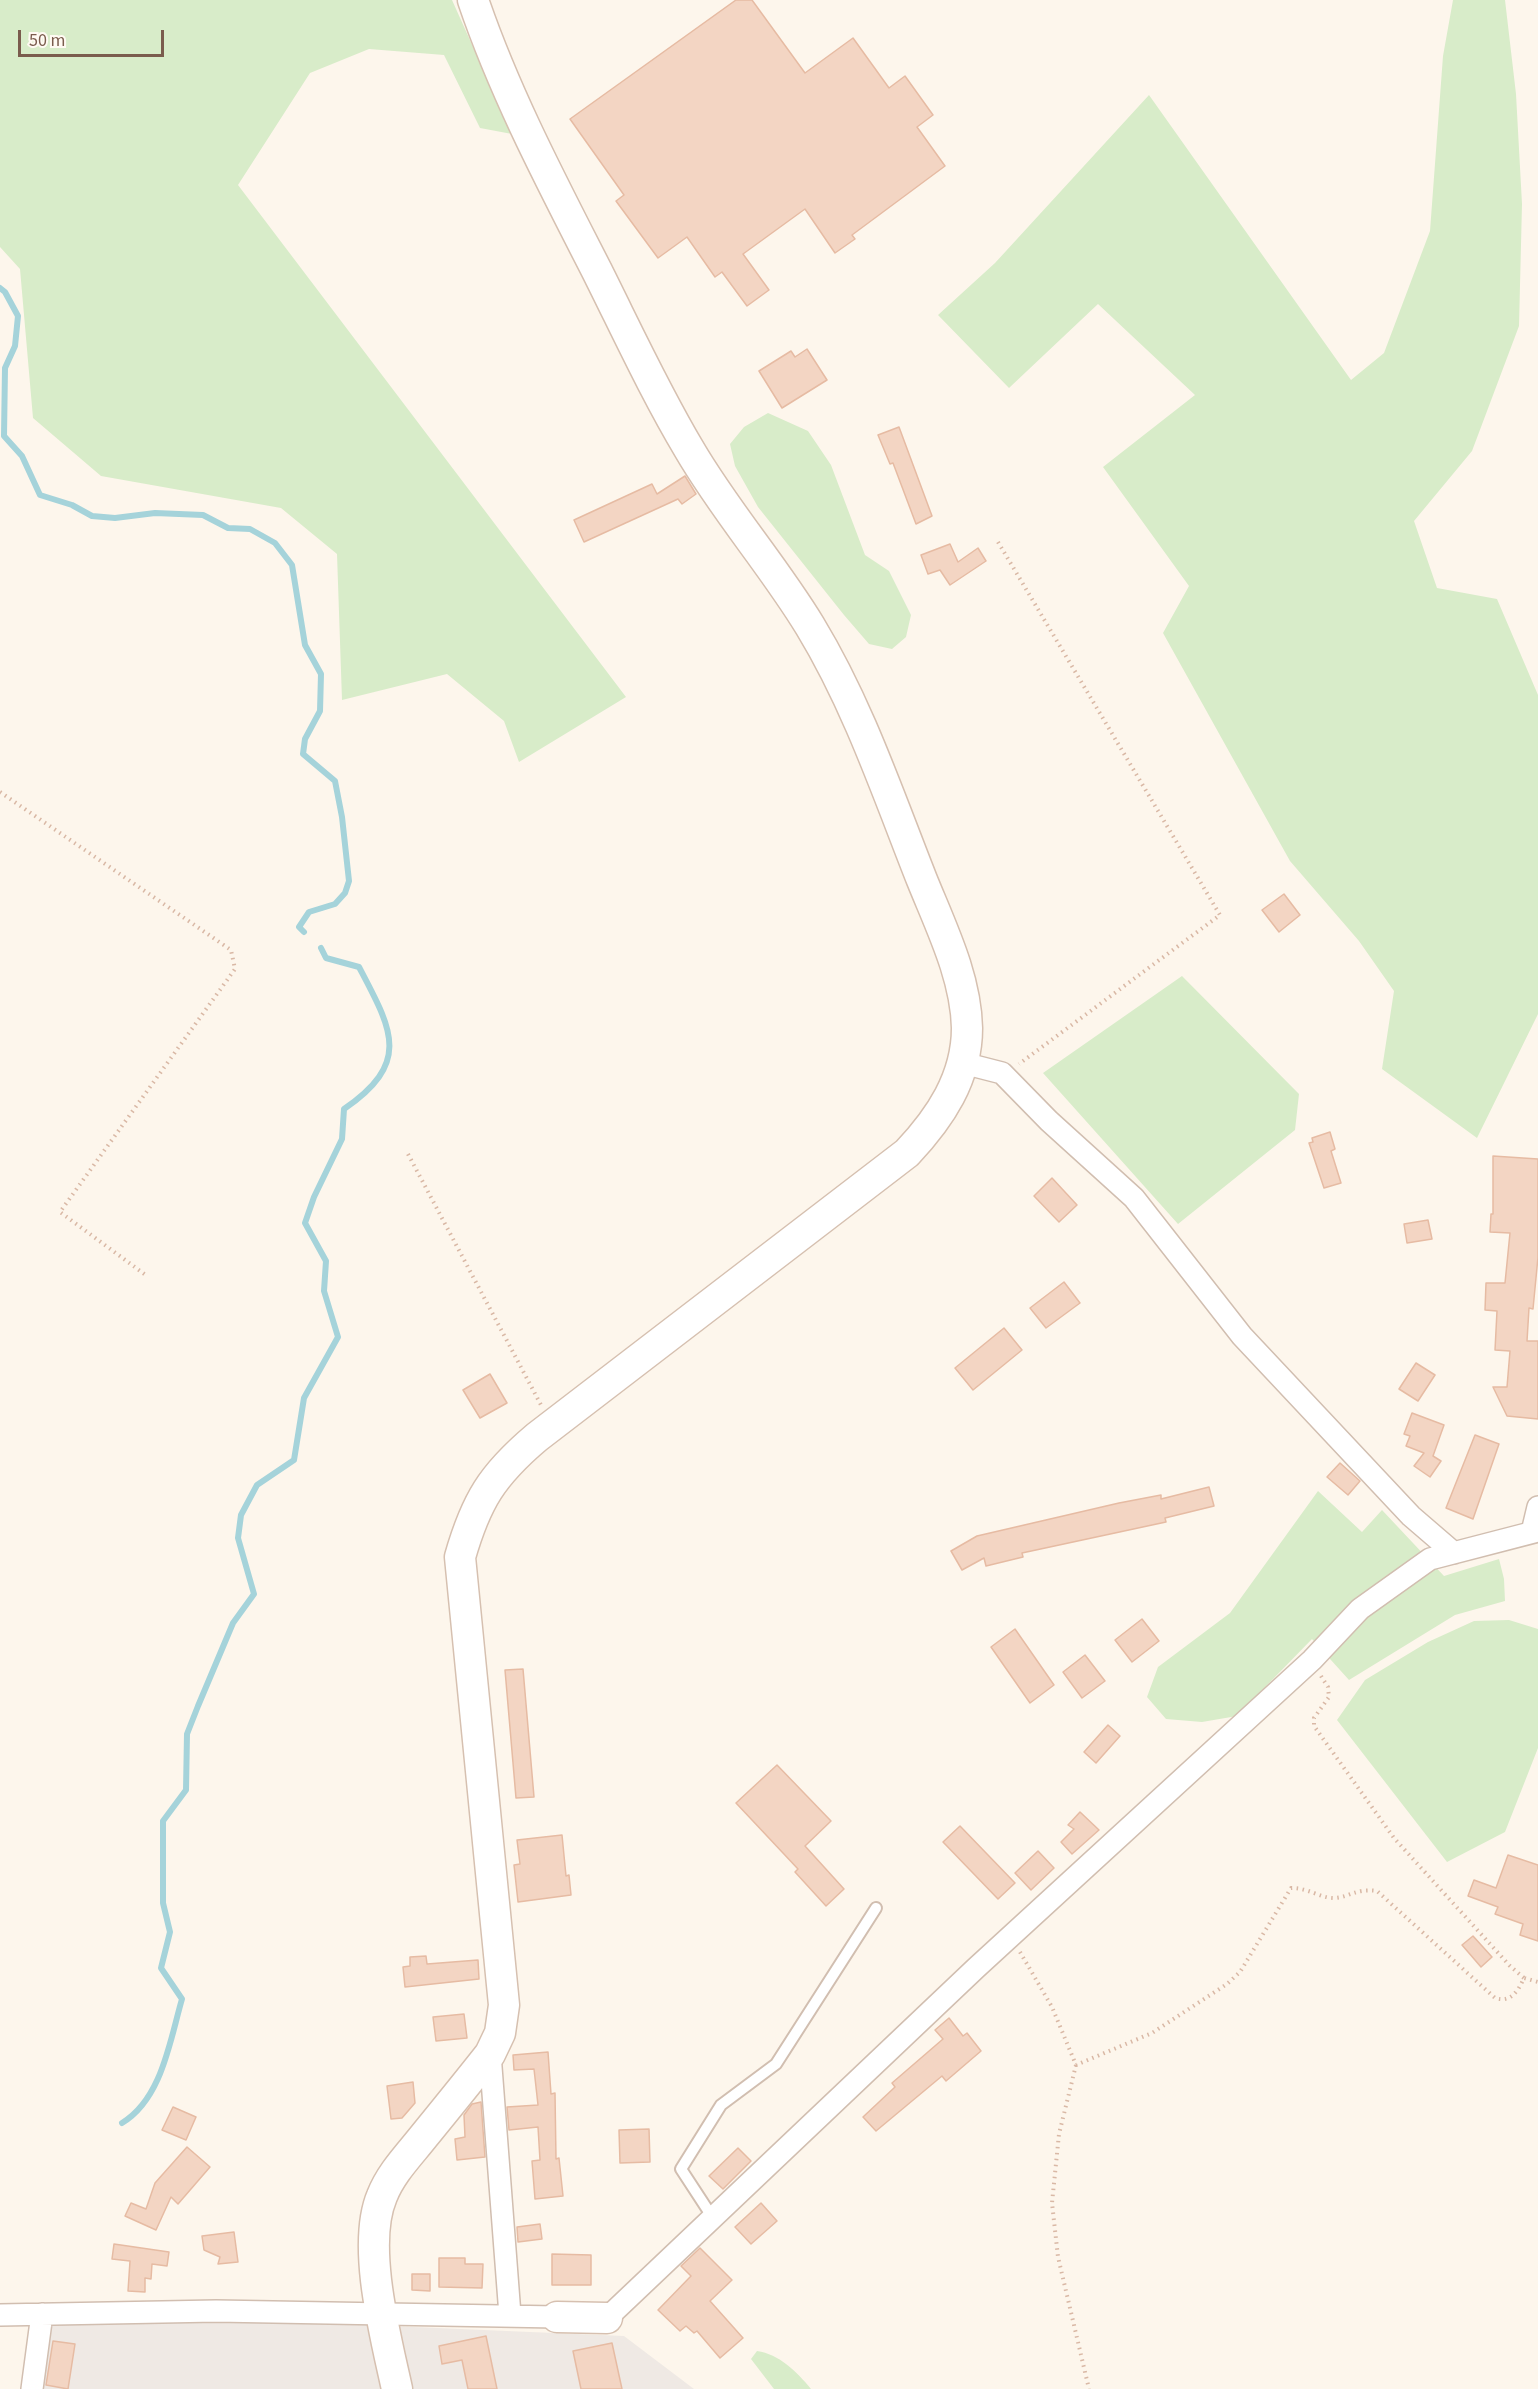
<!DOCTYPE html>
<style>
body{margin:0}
#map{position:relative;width:1538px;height:2389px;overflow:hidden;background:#fdf6ec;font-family:"Source Sans 3",sans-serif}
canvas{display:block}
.scale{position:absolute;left:18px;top:30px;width:146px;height:27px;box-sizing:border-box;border:3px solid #7a5c4d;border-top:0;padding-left:8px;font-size:18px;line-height:21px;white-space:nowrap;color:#7a5c4d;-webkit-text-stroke:4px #fffaf3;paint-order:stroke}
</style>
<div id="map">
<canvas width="1538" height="2389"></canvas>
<div class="scale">50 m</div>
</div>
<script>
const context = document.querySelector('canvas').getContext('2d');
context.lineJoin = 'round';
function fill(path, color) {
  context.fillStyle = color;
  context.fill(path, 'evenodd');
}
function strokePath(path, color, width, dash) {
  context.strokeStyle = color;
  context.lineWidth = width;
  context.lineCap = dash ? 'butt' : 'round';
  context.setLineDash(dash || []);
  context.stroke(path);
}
fill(new Path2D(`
 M129,2319L273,2321L624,2336L694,2389H43L50,2323Z`), '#efe9e4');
fill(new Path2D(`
 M0,0H452L512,134L480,128L444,55L369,49L310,73L238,185L626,697L519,762L504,721L447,674L342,700L337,554L281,508L101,476L33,418L20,269L0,247Z
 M1453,0H1505L1516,94L1522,204L1519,326L1472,451L1414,521L1437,588L1497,599L1538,695V1014L1477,1138L1382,1069L1394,991L1359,941L1290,861L1163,633L1189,586L1103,467L1195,395L1098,304L1009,388L938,315L995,263L1149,95L1351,380L1384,353L1430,231L1443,56Z
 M768,413L808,431L831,465L865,555L889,571L911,615L906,637L892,649L869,644L844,615L758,507L735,466L730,444L744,427Z
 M1182,976L1299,1094L1295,1130L1178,1224L1043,1073Z
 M1318,1491L1362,1532L1382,1510L1444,1576L1499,1559L1504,1579L1505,1601L1455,1615L1349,1680L1312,1639L1237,1716L1202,1722L1166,1719L1147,1697L1158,1667L1230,1613Z
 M1509,1620L1538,1629V1748L1505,1832L1447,1862L1337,1720L1365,1680L1428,1642L1474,1621Z
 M757,2351C779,2354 797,2372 811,2389H774L751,2359Z`), '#d8ecc9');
strokePath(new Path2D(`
 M0,288L5,292L18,316L15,346L5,368L4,436L22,456L40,495L72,505L92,516L115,518L155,513L203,515L228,528L250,529L275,543L292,565L305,645L321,674L320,711L305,739L303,754L335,781L342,817L349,881L345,893L335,904L309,912L299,927L304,932
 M122,2123C162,2099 170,2040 182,1999L161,1968L170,1932L163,1903V1821L186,1790L187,1734L198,1706L233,1623L254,1594L238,1538L241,1515L257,1485L294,1460L304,1398L338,1337L324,1291L326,1261L305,1223L314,1197L342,1139L344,1109C412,1062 392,1030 359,967L326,958L321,948`), '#a5d3da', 6);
const building = new Path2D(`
 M736,0H752L805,73L853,38L889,88L905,76L933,115L917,127L945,166L852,235L855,239L835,253L805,209L743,254L769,290L747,306L722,272L715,277L687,237L658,258L616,201L624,195L570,119Z
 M807,349L827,380L782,408L759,371L791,351L795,357Z
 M899,427L932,516L916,524L893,463L890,464L878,435Z
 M685,476L696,494L682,504L678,499L584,542L574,520L652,484L657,494Z
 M950,544L958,562L978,548L986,561L950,585L940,570L928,574L921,555Z
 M1284,894L1300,915L1279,932L1262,910Z
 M1330,1132L1335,1149L1331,1151L1341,1183L1324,1188L1309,1143L1313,1142L1312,1138Z
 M1493,1156L1538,1159V1257L1533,1309L1529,1308L1527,1341H1538V1419L1507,1416L1493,1387H1507L1510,1351L1495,1350L1497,1311L1485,1310L1486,1283H1505L1510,1233L1490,1232L1491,1214H1493Z
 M1052,1178L1077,1205L1059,1222L1034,1196Z
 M1428,1220L1432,1239L1407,1243L1404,1224Z
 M1064,1282L1080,1303L1046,1328L1030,1308Z
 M1004,1328L1022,1350L973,1390L955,1368Z
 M1416,1363L1435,1375L1418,1401L1399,1389Z
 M490,1374L507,1403L480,1418L463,1390Z
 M1412,1413L1444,1425L1433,1456L1441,1461L1430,1477L1414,1466L1424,1453L1406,1446L1410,1436L1404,1434Z
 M1475,1435L1499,1444L1473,1519L1446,1508Z
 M1340,1463L1360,1481L1348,1495L1327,1477Z
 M1209,1487L1214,1506L1165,1518L1166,1522L1022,1553L1023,1557L986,1566L984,1558L962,1570L951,1551L977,1536L1119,1503L1161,1495V1499Z
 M1142,1619L1159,1641L1132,1662L1115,1640Z
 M1015,1629L1054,1685L1030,1703L991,1647Z
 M1085,1655L1105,1681L1082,1698L1063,1672Z
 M523,1669L534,1797L516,1798L505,1670Z
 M1108,1725L1120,1736L1096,1763L1084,1752Z
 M777,1765L831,1821L805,1846L844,1889L826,1906L795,1872L798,1869L736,1803Z
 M1080,1812L1099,1830L1072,1854L1061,1842L1074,1829L1068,1825Z
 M960,1826L1015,1883L998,1899L943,1842Z
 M562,1835L566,1876L569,1875L571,1895L518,1902L514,1865L520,1864L517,1840Z
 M1038,1851L1054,1868L1031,1890L1015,1873Z
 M1508,1855L1538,1865V1941L1520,1935L1523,1924L1495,1914L1498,1907L1468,1896L1474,1880L1496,1888Z
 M1473,1936L1492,1957L1481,1967L1462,1945Z
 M426,1956L427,1964L478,1960L479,1979L405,1987L403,1967L410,1966V1957Z
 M464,2014L467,2038L436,2041L433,2017Z
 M949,2018L963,2036L967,2033L981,2051L946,2081L942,2076L876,2131L863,2117L895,2087L892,2083L943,2039L935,2030Z
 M548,2052L551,2094L555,2093L556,2159L559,2158L563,2196L535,2199L532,2161L540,2160L538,2127L509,2130L507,2107L538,2105L534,2069L514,2070L513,2055Z
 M413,2082L415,2103L402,2118L391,2119L387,2086Z
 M481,2102L485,2157L457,2160L455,2139L465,2137L464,2115L472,2104Z
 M173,2107L196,2117L186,2140L162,2130Z
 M649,2129L650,2162L620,2163L619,2130Z
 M187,2147L210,2167L178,2204L171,2197L156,2230L125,2216L131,2203L146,2209L155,2183Z
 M738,2148L751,2161L723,2189L709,2176Z
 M761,2203L777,2221L751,2244L735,2227Z
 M540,2224L542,2239L518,2242L517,2227Z
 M234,2232L238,2262L218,2264L220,2257L204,2250L202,2236Z
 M114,2244L169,2252L167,2266L152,2264L151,2279L145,2278V2292L128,2291L130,2261L112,2259Z
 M700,2248L732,2280L710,2301L743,2338L720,2358L697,2331L694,2333L686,2326L680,2331L658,2310L691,2276L681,2266Z
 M552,2254L591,2255V2285H552Z
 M439,2258H465V2264H483L482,2288L439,2287Z
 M412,2274H430V2291L412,2290Z
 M486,2336L497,2389H468L462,2360L442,2364L439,2346Z
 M53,2341L75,2344L68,2389L46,2385Z
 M612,2343L622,2389H581L573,2351Z`);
fill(building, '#f3d5c3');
strokePath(building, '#e6bba3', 1.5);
const lane = new Path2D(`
 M713,2218L681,2169L721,2105L776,2064L876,1908`);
const street = new Path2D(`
 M963,1063L1002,1073L1049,1121L1134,1198L1242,1336L1411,1516L1454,1553
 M1532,1532L1538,1507
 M490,2054L510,2315
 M0,2315L216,2311L557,2317
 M607,2318L976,1968L1312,1660L1360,1609L1430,1559L1538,1531
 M32,2389L42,2314`);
const secondary = new Path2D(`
 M557,2317L607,2318
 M397,2389C386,2338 361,2245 382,2196C391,2173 409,2155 424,2136C446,2109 468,2082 490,2054L500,2033L504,2005L460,1557C476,1501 492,1475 537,1437L907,1153C940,1118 967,1078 967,1028C966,977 941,927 922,880C888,794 858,705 810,626C773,565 725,511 689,449C655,392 627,331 597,271C552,183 505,94 473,0`);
strokePath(lane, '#d1beb0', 14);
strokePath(street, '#d1beb0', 24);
strokePath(secondary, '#d6c0b0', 33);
strokePath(new Path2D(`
 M998,542L1220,915L1019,1064
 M0,792L231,950L235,969L60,1212L147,1276
 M408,1154L541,1405
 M1321,1676L1328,1687L1329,1697L1314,1718V1726L1394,1838L1510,1966L1524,1978
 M1020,1952L1052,2007L1076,2065L1152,2033L1227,1984L1240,1972L1291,1888C1309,1888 1320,1898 1334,1898C1351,1897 1355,1888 1377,1891L1495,1998C1511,2003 1518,1991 1524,1978L1538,1982
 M1076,2065L1059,2134L1052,2203L1058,2257L1089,2389`), '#d9b8a5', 4, [1.5, 4.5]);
strokePath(lane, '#fff', 10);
strokePath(street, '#fff', 21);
strokePath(secondary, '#fff', 30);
</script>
